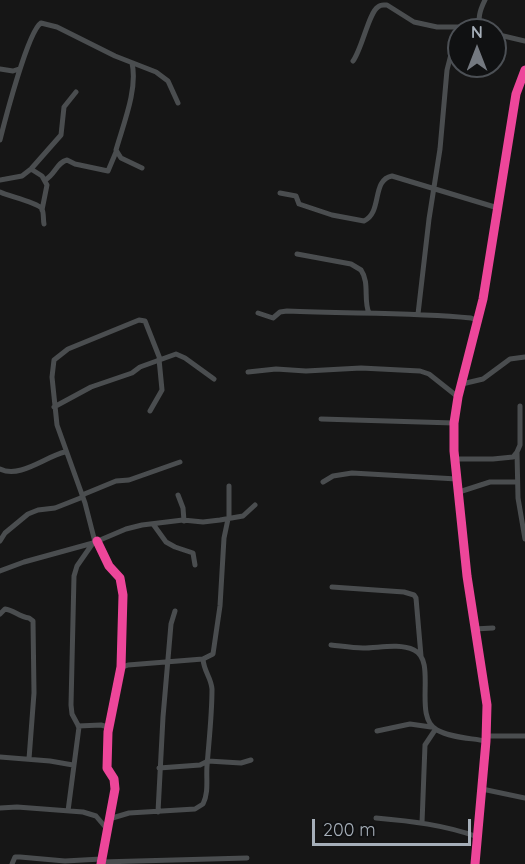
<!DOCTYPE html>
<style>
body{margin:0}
#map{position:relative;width:525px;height:864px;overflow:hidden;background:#161616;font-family:Quicksand,sans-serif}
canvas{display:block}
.north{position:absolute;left:447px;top:18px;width:60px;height:60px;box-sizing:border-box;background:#101112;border:2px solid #4c5055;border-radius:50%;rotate:0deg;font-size:16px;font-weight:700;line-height:24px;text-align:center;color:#a6afb9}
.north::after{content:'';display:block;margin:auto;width:21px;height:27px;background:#747980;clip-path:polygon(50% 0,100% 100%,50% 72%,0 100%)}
.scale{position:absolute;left:312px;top:819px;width:159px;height:27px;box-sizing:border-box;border:3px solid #a6afb9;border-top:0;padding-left:8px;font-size:18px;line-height:21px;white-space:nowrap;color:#a6afb9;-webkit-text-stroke:4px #101112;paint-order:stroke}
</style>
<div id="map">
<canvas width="525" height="864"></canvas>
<div class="north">N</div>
<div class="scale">200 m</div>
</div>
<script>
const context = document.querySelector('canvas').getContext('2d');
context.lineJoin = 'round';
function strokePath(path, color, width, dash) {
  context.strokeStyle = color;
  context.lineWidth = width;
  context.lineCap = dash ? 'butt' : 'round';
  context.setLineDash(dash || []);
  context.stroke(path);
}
strokePath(new Path2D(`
 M481,30C477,19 480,10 485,0
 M495,34L525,41
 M353,61C362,49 369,12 378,7C381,4 383,5 387,5L414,22L437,27H467L480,30
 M132,63C138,89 123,125 116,150L121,158L142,168
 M0,69L13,71L19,69
 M0,140C5,120 28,31 41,23L57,27L115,56L156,72L168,81L178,103
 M31,169L42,176L47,185L42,210
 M0,180L22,176L31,169L61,135L64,107L76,92
 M45,180C55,175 57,162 67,160L75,164L108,171L116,152
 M0,192C8,196 39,203 42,209C44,213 43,220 44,224
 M280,193L296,196L299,204L332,215L364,221C383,212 371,180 392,176L498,208
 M297,254L351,264L361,270C370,283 363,300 369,313
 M258,313L273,318L280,312L287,311C348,314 410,312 471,318L479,321
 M418,314L429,219L440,149L447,70L458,27
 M248,372L276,369L306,371L361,368L420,371L429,374L458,397
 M462,384L483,379L510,359L525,357
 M54,407L91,387L132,373L140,367L176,354L185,358L214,379
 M150,411L162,390L159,359
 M321,419L454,423
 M517,452L518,498L525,539
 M455,459H493L513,457L517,452L520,445V406
 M0,469C20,479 46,456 65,452
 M323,482L333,476L352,473L457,479
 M229,486V518
 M459,492L490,482H517
 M82,495L116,481L129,480L180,462
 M178,495L183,508L184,521
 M153,524L166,542L175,547L193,553L195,565
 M0,541L5,533L28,514L38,510L55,508L83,497
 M97,541L109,566L120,578L123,595L121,667L108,732L107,768L114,779L115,789L101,864
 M95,542L85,503L57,425L52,377L54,360L68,349L139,320L145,321L160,359
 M0,571L24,562L93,543L126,529L142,525L183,520L203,522L220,520L243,516L255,505
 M332,587L404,592L414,595L416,598L421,656
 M0,614L5,609C14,610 19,617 29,618L33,621L34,693L29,759
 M474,629L493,628
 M331,645C341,646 352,648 363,648C379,648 399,643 414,650C438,661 412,717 437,730C451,738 471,738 486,741
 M120,668L128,665L203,659L213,654L220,606L224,538L228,519
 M78,726L101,725L108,727
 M377,731L410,724L431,727
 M486,736H525
 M0,757L50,761L73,765
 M159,768L200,765L208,761L241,763L251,760
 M482,789L525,798
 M0,808L17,807L83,812L96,816L107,829
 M68,811L79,727L72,714L71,705L74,576L77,566L93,543
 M158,812L163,717L171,624L175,611
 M376,818C411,821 445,825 478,837
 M109,819L129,813L195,809L203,804C209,792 206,779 207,766C209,740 212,715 212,689C211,677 204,672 203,659
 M422,823L425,745L435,730
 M101,862L247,858
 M12,864L15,857H20L65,861L101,859
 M475,864L486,741L487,705L467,576L454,451V423L458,397L483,299L516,94L525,70`), '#4a4d4f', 5);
strokePath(new Path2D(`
 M97,541L109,566L120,578L123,595L121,667L108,732L107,768L114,779L115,789L101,864
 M475,864L486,741L487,705L467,576L454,451V423L458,397L483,299L516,94L525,70`), '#ed469a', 9);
</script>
